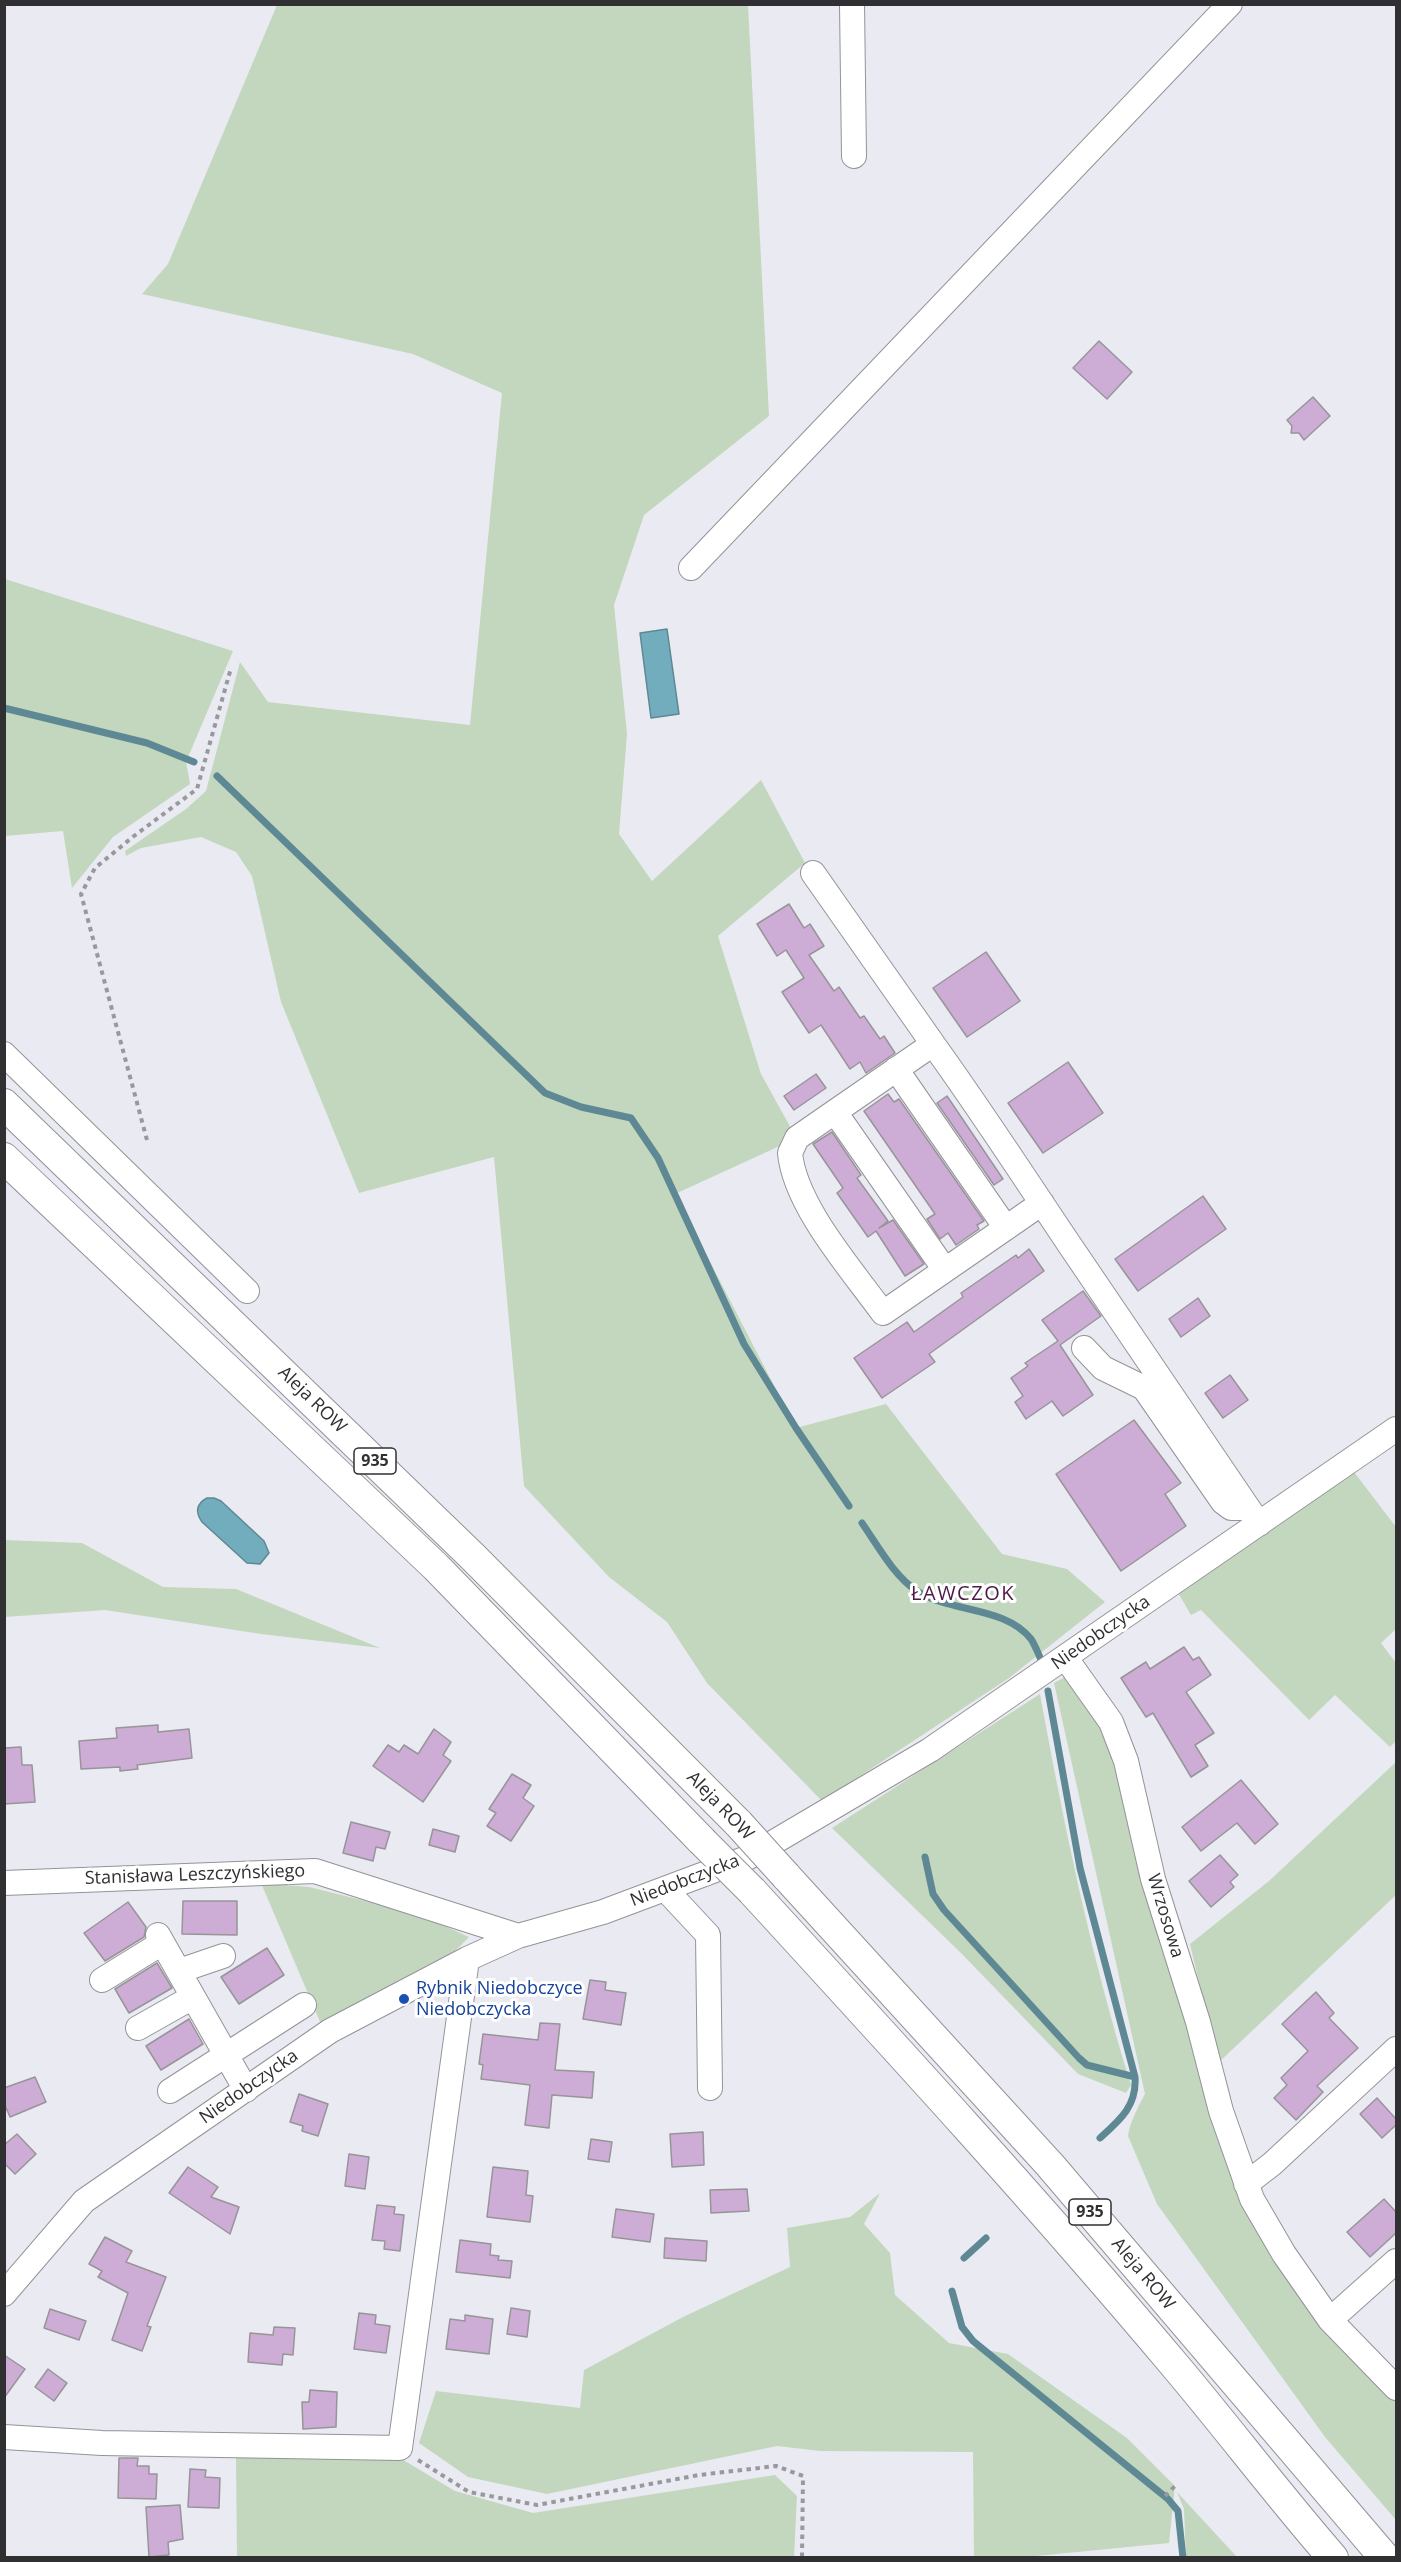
<!DOCTYPE html>
<meta charset="utf-8">
<style>
body{margin:0}
#map{position:relative;width:1401px;height:2562px;overflow:hidden;background:#eaebf2;font-family:"Open Sans",sans-serif}
canvas{display:block}
.frame{position:absolute;inset:0;border:6px solid #303033;pointer-events:none}
</style>
<div id="map">
<canvas width="1401" height="2562"></canvas>
<div class="frame"></div>
</div>
<script>
const context = document.querySelector('canvas').getContext('2d');
context.lineJoin = 'round';
function fill(path, color) {
  context.fillStyle = color;
  context.fill(path, 'evenodd');
}
function strokePath(path, color, width, dash) {
  context.strokeStyle = color;
  context.lineWidth = width;
  context.lineCap = dash ? 'butt' : 'round';
  context.setLineDash(dash || []);
  context.stroke(path);
}
function label(font, color, halo, rows, align = 'center') {
  context.font = font + ' "Open Sans",sans-serif';
  context.lineWidth = 6;
  context.setLineDash([]);
  context.textBaseline = 'middle';
  context.strokeStyle = halo;
  context.fillStyle = color;
  for (const [text, x, y, turn = 0] of rows) {
    context.save();
    context.translate(x, y);
    context.rotate((+turn || 0) * Math.PI / 180);
    context.textAlign = isNaN(turn) ? turn : align;
    if (halo) context.strokeText(text, 0, 0);
    context.fillText(text, 0, 0);
    context.restore();
  }
}
fill(new Path2D(`
 M277,5H748L769,416L644,515L614,605L627,734L619,834L652,881L761,780L805,863L718,936L761,1074L792,1130L784,1144L675,1194L796,1428L886,1404L1002,1554L1067,1569L1105,1602L1009,1678L822,1801L707,1683L667,1622L609,1577L524,1486L494,1157L359,1193L281,1002L252,876L236,852L201,837L141,848L126,856L125,851L186,809L206,791L240,662L268,702L470,725L502,393L413,354L142,294L168,264Z
 M5,579L233,651L186,762L190,784L113,837L72,888L63,831L5,836Z
 M1354,1472L1396,1527V1629L1381,1643L1396,1663V1741L1390,1747L1335,1695L1309,1720L1201,1610L1191,1615L1177,1591Z
 M5,1540L82,1543L163,1587L236,1589L380,1648L261,1634L105,1610L5,1617Z
 M1069,1675L1109,1734L1249,2210L1396,2397V2520L1325,2437L1157,2204L1128,2136C1130,2122 1138,2107 1145,2094L1054,1683Z
 M1040,1694C1064,1825 1091,1957 1131,2085L1126,2093L1078,2074L962,1954L832,1828Z
 M1396,1762V1895L1218,2063L1190,1944L1269,1881Z
 M261,1883L309,1887L418,1914L469,1937L454,1952L411,1974L321,2024Z
 M880,2193L864,2224L890,2253L895,2295L949,2343L1008,2354L1127,2438L1175,2486L1169,2543L1026,2557H974L973,2452L820,2451L777,2446L547,2494L468,2477L419,2443L436,2391L580,2408L584,2370L685,2316L790,2267L787,2228L850,2217Z
 M236,2458H400L455,2491L533,2513L775,2475L797,2496L794,2557H237Z
 M1177,2492L1237,2557H1186L1184,2509Z`), '#c2d7bd');
const water = new Path2D(`
 M667,629L679,714L651,718L640,633Z
 M207,1498H214L221,1501L264,1541L269,1553L260,1564L247,1563L202,1522C195,1512 196,1504 207,1498Z`);
fill(water, '#71adbc');
strokePath(water, '#5e8893', 1.5);
strokePath(new Path2D(`
 M4,708L147,743L194,762
 M217,776L545,1093L581,1107L631,1118L658,1158L744,1344L796,1428L849,1506
 M862,1523C878,1546 894,1576 917,1591C951,1613 1005,1606 1031,1639C1035,1645 1038,1653 1041,1660
 M1048,1691L1080,1868L1135,2077C1137,2106 1120,2120 1100,2138
 M925,1857L933,1894L944,1910L1079,2058L1087,2065L1135,2077
 M964,2258L986,2238
 M952,2291L962,2327L973,2341L1168,2499L1178,2511L1183,2558`), '#5e8893', 7);
const building = new Path2D(`
 M1099,341L1132,372L1107,399L1073,368Z
 M1313,397L1330,416L1304,440L1299,433H1291L1292,426L1287,420Z
 M789,904L804,928L810,924L824,946L809,955L834,991L839,987L860,1018L864,1016L880,1039L884,1036L895,1053L866,1073L860,1062L850,1069L821,1025L809,1033L782,992L804,978L786,950L777,956L757,924Z
 M986,952L1020,1001L967,1037L933,988Z
 M1068,1062L1103,1113L1043,1153L1008,1103Z
 M816,1074L826,1088L794,1110L784,1096Z
 M888,1094L894,1102L899,1099L984,1221L977,1225L979,1229L956,1245L948,1233L940,1239L927,1219L935,1214L864,1111Z
 M947,1096L1003,1179L994,1185L937,1103Z
 M832,1132L861,1175L857,1178L888,1221L879,1228L893,1220L924,1264L905,1276L876,1231L868,1237L837,1193L843,1188L813,1144Z
 M1203,1196L1226,1229L1138,1291L1115,1259Z
 M1029,1249L1044,1271L929,1354L935,1362L882,1398L854,1358L907,1322L914,1332L963,1297L961,1293L1016,1255L1018,1258Z
 M1083,1291L1101,1316L1060,1345L1093,1395L1063,1416L1052,1401L1026,1419L1015,1402L1023,1396L1011,1378L1028,1366L1025,1363L1058,1341L1042,1320Z
 M1198,1298L1210,1316L1181,1337L1169,1319Z
 M1230,1375L1248,1400L1223,1418L1205,1393Z
 M1134,1420L1181,1483L1165,1494L1186,1526L1121,1571L1056,1474Z
 M1184,1647L1193,1660L1199,1657L1211,1675L1186,1692L1214,1733L1195,1745L1208,1766L1191,1777L1153,1713L1146,1717L1121,1678L1146,1662L1150,1669Z
 M158,1725V1732L189,1729L192,1758L137,1765L138,1769L120,1771V1767L81,1769L79,1741L117,1738L116,1728Z
 M434,1729L451,1742L443,1755L451,1761L423,1802L373,1766L388,1745L399,1752L404,1745L418,1754Z
 M21,1747L22,1765H32L35,1802L4,1804V1748Z
 M512,1774L531,1785L523,1798L534,1806L511,1841L487,1826L496,1813L489,1809Z
 M1241,1780L1278,1824L1255,1844L1237,1823L1201,1851L1182,1827Z
 M351,1822L390,1832L385,1849L376,1847L373,1861L343,1853Z
 M433,1829L459,1836L455,1852L429,1845Z
 M1220,1855L1238,1875L1230,1882L1234,1887L1211,1907L1189,1881Z
 M183,1901H237V1935L182,1934Z
 M128,1902L146,1927L144,1937L105,1961L84,1933Z
 M267,1948L284,1975L239,2004L221,1977Z
 M157,1963L172,1988L129,2013L115,1989Z
 M590,1980L606,1982L605,1990L626,1993L621,2025L583,2019Z
 M1316,1992L1334,2013L1329,2018L1358,2048L1317,2086L1323,2092L1296,2120L1274,2098L1287,2085L1281,2078L1308,2051L1282,2024Z
 M189,2019L203,2044L161,2070L146,2046Z
 M540,2023L560,2024L555,2070L594,2072L592,2098L552,2095L549,2128L525,2125L530,2085L481,2079L483,2065L479,2064L483,2034L538,2040Z
 M35,2077L46,2102L10,2117L4,2103V2088Z
 M299,2094L328,2104L318,2136L302,2131L303,2126L290,2122Z
 M1377,2098L1396,2119V2125L1382,2138L1360,2114Z
 M703,2132L704,2165L672,2167L670,2134Z
 M17,2134L36,2154L15,2174L4,2163V2145Z
 M591,2139L612,2142L609,2162L588,2159Z
 M349,2154L369,2157L365,2189L345,2186Z
 M188,2167L218,2187L211,2197L239,2207L230,2234L169,2193Z
 M493,2167L528,2171L526,2195L533,2196L530,2222L487,2217Z
 M747,2189L749,2211L711,2213L710,2190Z
 M1384,2199L1396,2212V2233L1370,2257L1347,2232Z
 M377,2205L395,2207L394,2214L404,2215L400,2251L384,2249L385,2241L372,2240Z
 M616,2209L654,2214L650,2242L612,2237Z
 M105,2237L132,2251L126,2262L166,2277L147,2326L151,2327L142,2351L112,2340L128,2293L98,2277L102,2271L89,2264Z
 M665,2238L707,2241L706,2261L664,2258Z
 M460,2240L491,2244L490,2255L499,2256L498,2260L512,2261L510,2278L456,2272Z
 M511,2308L530,2311L527,2337L507,2334Z
 M50,2309L86,2321L79,2340L44,2328Z
 M359,2313L376,2315L375,2324L390,2326L386,2353L354,2349Z
 M465,2315L493,2319L489,2354L446,2349L450,2319L465,2321Z
 M274,2327L295,2328L293,2355L283,2354L282,2365L248,2362L250,2333L273,2335Z
 M4,2355L25,2369L4,2398Z
 M48,2369L67,2383L54,2401L35,2387Z
 M310,2390L337,2392L336,2427L303,2429L302,2402H309Z
 M119,2458H138L137,2466H149V2474H157L156,2499L118,2498Z
 M190,2469L206,2470L205,2477L220,2478L219,2508L188,2507Z
 M180,2505L183,2539L168,2542L169,2555L149,2557L146,2507Z`);
fill(building, '#cdadd5');
strokePath(building, '#989499', 1.5);
const minor = new Path2D(`
 M852,4L854,156
 M691,568L1230,4
 M813,873L933,1044
 M4,1054L247,1291
 M896,1069L1006,1228
 M835,1112L945,1270
 M1042,1203L883,1313C852,1270 795,1206 790,1153L797,1138L933,1044C980,1109 1024,1177 1069,1244C1132,1338 1196,1431 1259,1524
 M1084,1348L1103,1368L1144,1388L1223,1502L1231,1508H1248
 M1065,1657L1111,1722L1126,1761L1153,1879L1198,2022L1221,2111L1252,2199L1284,2254L1330,2320L1396,2388
 M4,1883L315,1871L518,1936
 M666,1890L708,1935L710,2088
 M158,1935L246,2090
 M179,1971L223,1956
 M102,1980L162,1943
 M138,2028L193,1997
 M170,2091L304,2005
 M1246,2184L1272,2164L1396,2049
 M4,2294L84,2201L330,2031L467,1959L518,1936L603,1912L747,1858L930,1750L1396,1429
 M1330,2320L1396,2261
 M4,2437L102,2443L400,2448L467,1959`);
const major = new Path2D(`
 M4,1104L472,1556L739,1824
 M4,1158L436,1567L702,1841
 M786,1876L1050,2165L1385,2558
 M752,1891C896,2048 1040,2205 1177,2368C1230,2431 1279,2496 1333,2558`);
strokePath(minor, '#939399', 26);
strokePath(major, '#939399', 32);
strokePath(new Path2D(`
 M147,1140L81,894L95,868L134,836L197,789L231,668
 M418,2460L469,2492L537,2505L699,2475L776,2466L803,2476L802,2558
 M1165,2496L1175,2486`), '#98999e', 4, [4.5, 4.5]);
strokePath(minor, '#fff', 24);
strokePath(major, '#fff', 30);
const majorBridge = new Path2D(`
 M739,1824L786,1876
 M702,1841L752,1891`);
strokePath(majorBridge, '#939399', 32, []);
strokePath(majorBridge, '#fff', 30);
for (const [x, y, r, color] of [
 [404,1999,6,"#1a4fb4"]
]) {
  const dot = new Path2D();
  dot.arc(x, y, r, 0, 2 * Math.PI);
  context.fillStyle = color;
  context.fill(dot);
  strokePath(dot, '#fff', 2);
}
for (const [x, y, w] of [
 [375,1461,42],
 [1090,2212,42]
]) {
  const box = new Path2D();
  box.roundRect(x - w / 2, y - 13, w, 26, 4.5);
  context.fillStyle = '#fff';
  context.fill(box);
  strokePath(box, '#303033', 1.5);
}
label('bold 16px', '#303033', null, [
 ["935",375,1461],
 ["935",1090,2212]
]);
label('18px', '#303033', '#fff', [
 ["Aleja ROW",312,1400,44],
 ["Niedobczycka",1101,1633,-35],
 ["Aleja ROW",720,1806,46],
 ["Stanisława Leszczyńskiego",195,1875,-2],
 ["Niedobczycka",685,1881,-21],
 ["Wrzosowa",1165,1916,73],
 ["Niedobczycka",249,2087,-35],
 ["Aleja ROW",1143,2274,50]
]);
label('18px', '#164399', '#fff', [
 ["Rybnik Niedobczyce",416,1989],
 ["Niedobczycka",416,2010]
], 'left');
context.letterSpacing = '1.5px';
label('20px', '#4e1946', '#fff', [
 ["ŁAWCZOK",963,1594]
]);
context.letterSpacing = '0px';
</script>
